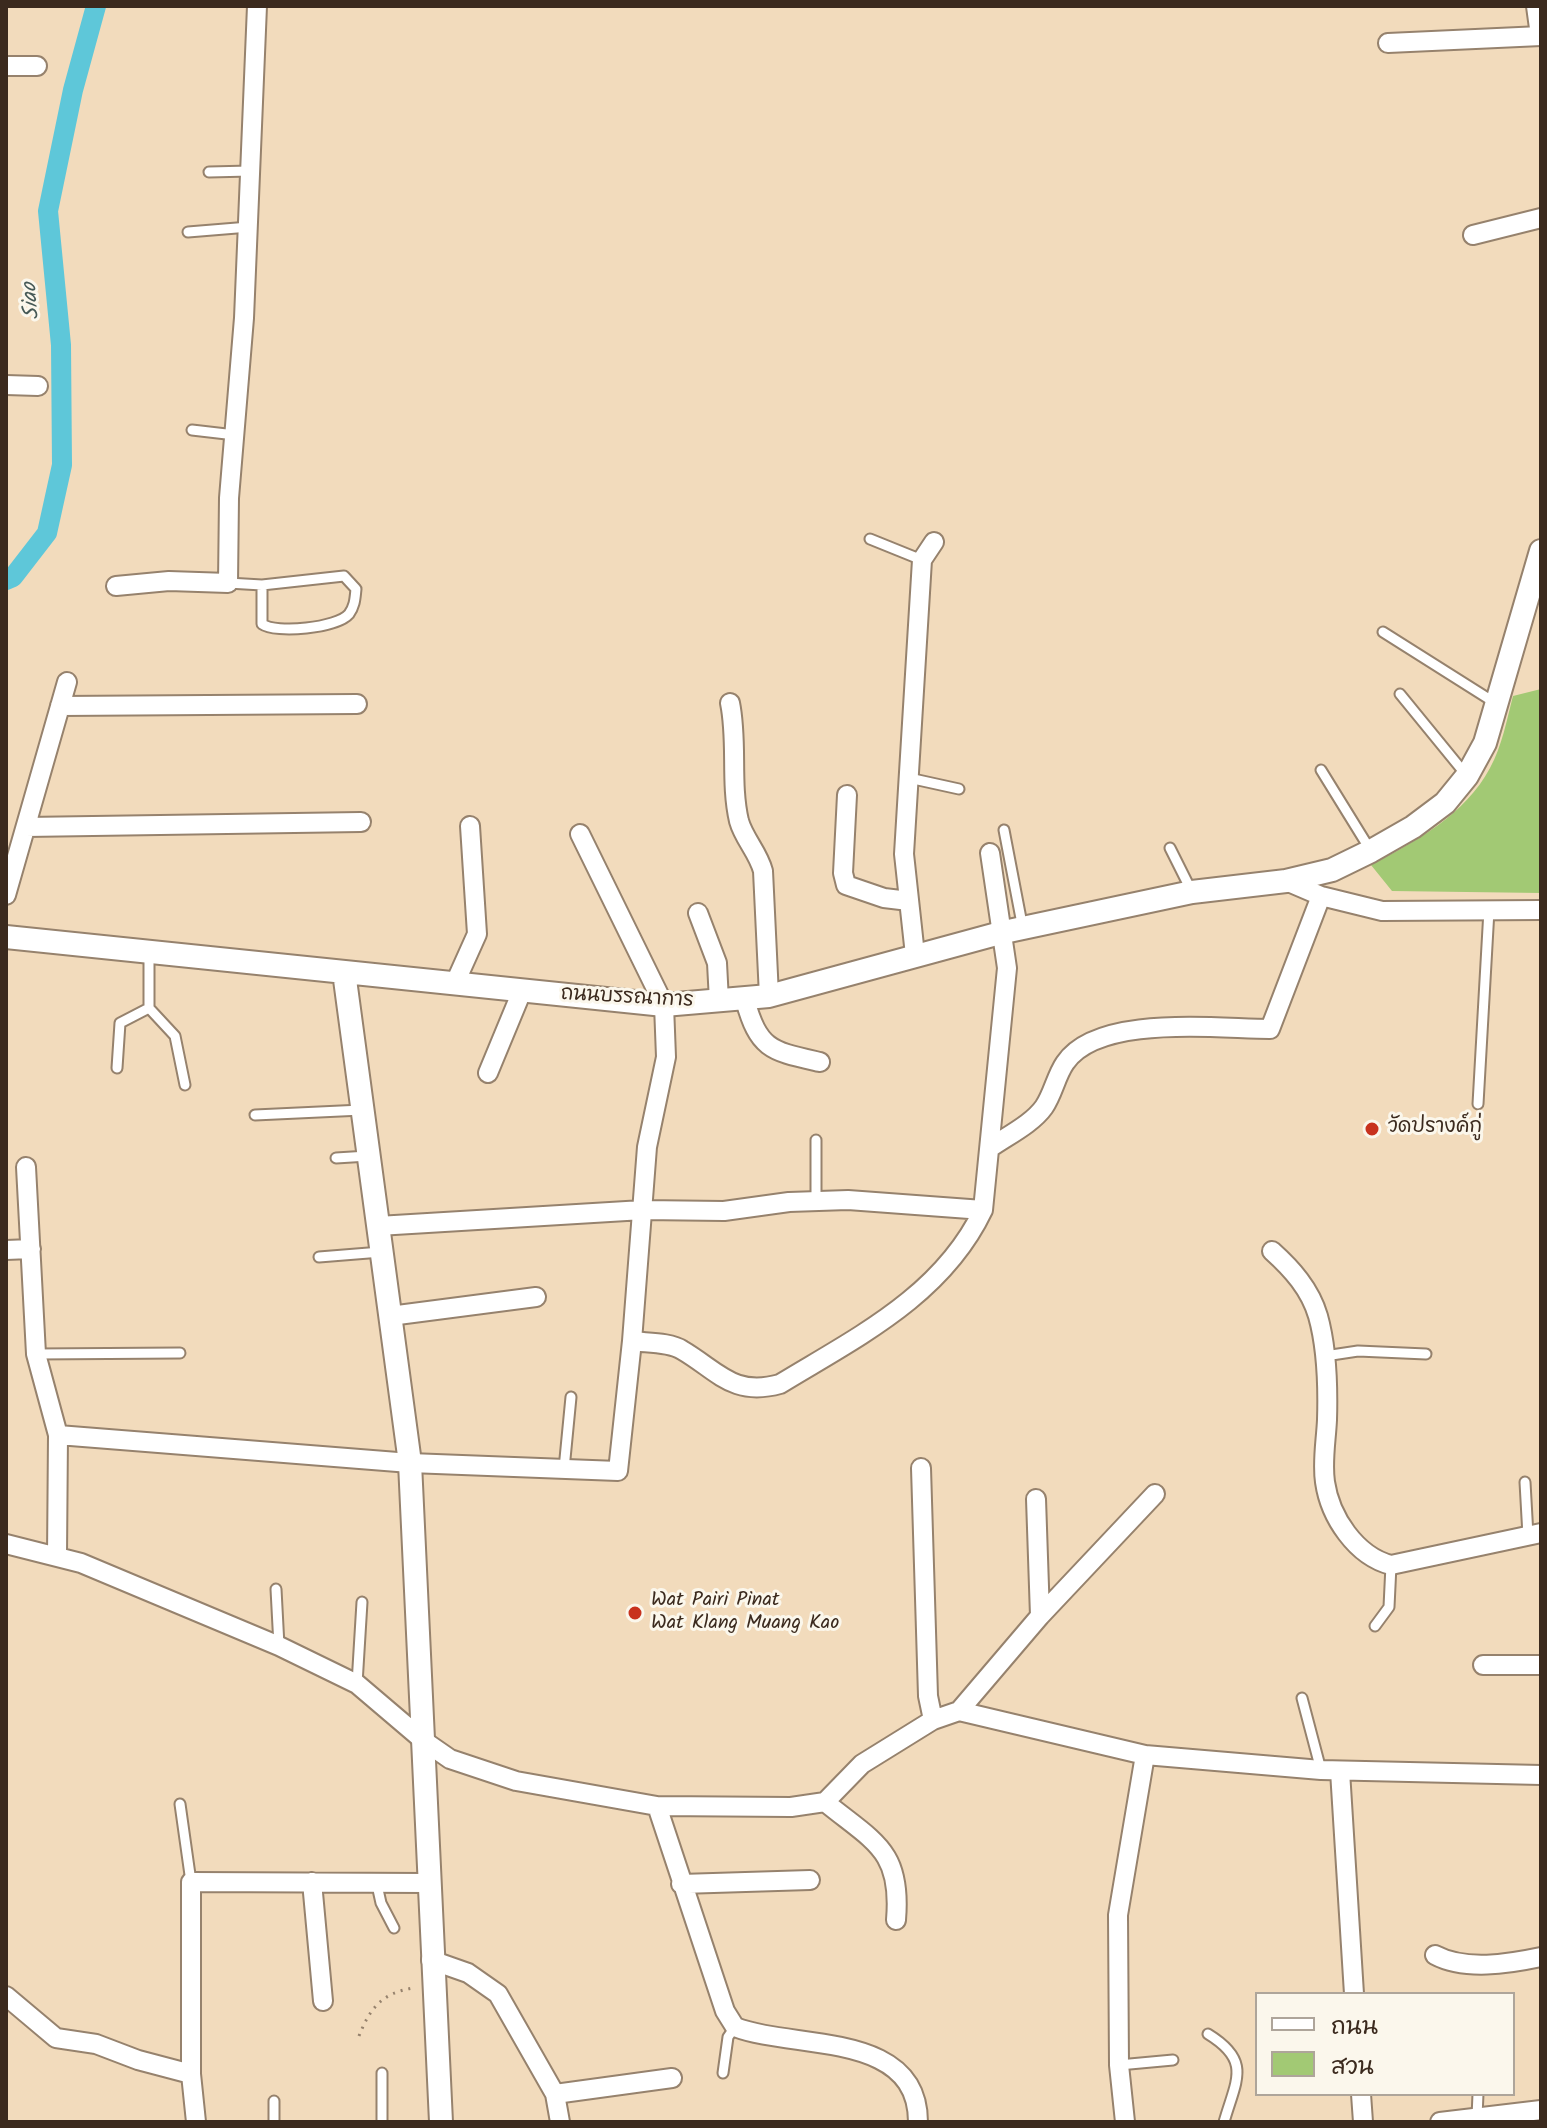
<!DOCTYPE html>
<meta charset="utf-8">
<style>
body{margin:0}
#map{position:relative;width:1547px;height:2128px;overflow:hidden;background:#f2dbbc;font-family:Kalam,"Playpen Sans Thai",sans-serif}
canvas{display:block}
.frame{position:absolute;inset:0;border:8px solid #3b2a1e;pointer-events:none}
.legend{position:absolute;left:1255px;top:1992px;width:260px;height:104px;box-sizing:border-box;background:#fbf7ec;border:2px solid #aea59a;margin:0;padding:10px 14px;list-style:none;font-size:24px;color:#3b2a1e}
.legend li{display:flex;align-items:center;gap:16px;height:40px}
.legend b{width:40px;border:2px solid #aea59a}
</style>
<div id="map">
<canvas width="1547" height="2128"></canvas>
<div class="frame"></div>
<ul class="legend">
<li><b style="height:10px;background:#fff"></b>ถนน</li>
<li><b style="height:22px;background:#a2c974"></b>สวน</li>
</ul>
</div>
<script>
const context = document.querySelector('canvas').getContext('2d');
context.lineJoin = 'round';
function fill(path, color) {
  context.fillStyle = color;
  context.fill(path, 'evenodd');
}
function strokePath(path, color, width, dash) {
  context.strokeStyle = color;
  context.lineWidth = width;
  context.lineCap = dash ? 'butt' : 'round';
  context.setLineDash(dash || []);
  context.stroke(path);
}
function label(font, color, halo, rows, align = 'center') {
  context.font = font + ' Kalam,"Playpen Sans Thai",sans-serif';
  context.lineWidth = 6;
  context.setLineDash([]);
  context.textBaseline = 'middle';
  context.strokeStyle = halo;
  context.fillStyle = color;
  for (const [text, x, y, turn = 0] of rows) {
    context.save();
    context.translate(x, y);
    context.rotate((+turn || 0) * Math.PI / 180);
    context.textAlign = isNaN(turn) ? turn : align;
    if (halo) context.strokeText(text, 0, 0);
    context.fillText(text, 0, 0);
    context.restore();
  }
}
fill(new Path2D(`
 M1541,689V893L1392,891L1371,865C1416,841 1465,815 1490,768C1502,746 1507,719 1513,696Z`), '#a2c974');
strokePath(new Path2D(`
 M6,580L13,577L47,533L62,465L61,345L48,211L73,90L96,6`), '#5ec7d9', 20);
const service = new Path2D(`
 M209,172L250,171
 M188,232L249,227
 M192,430L235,435
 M870,539L922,560
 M228,583L262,585V624C276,634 337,628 349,614C355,606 355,598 356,589L344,576L262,585
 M1383,632L1497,704
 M1400,694L1467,776
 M1321,770L1371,851
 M909,778L959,789
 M1004,830L1023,929
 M1170,848L1192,892
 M149,951V1008L175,1036L185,1085
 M117,1068L120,1023L149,1008
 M1478,1104L1489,910
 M255,1115L362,1110
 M816,1140V1201
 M336,1158L368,1156
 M319,1257L381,1252
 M36,1354L180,1353
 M1325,1356L1358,1351L1426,1354
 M564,1469L571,1397
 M1525,1482L1528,1536
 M276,1589L279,1646
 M1375,1626L1389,1607L1391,1565
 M357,1684L362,1602
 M1302,1698L1321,1770
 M180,1804L191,1882
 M377,1885L381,1903L394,1928
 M1208,2034C1252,2061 1236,2080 1224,2122
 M1119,2065L1173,2060
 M382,2073V2122
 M723,2073L728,2037L735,2027
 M274,2101V2122
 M1477,2117L1478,2094`);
const minor = new Path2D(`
 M1388,43L1541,36
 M6,66H37
 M1473,235L1541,218
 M6,385L38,386
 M116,586L169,581L228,583L229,498L244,318L257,6
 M730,703C738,742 730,782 739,821C744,839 758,852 763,871L769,996
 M60,706L357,704
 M847,795L843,873L846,885L884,898L909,901
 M26,827L361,822
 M580,834L664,1005L666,1057L647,1147L632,1341C647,1343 670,1342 682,1350C718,1371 733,1397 780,1384C857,1337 942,1296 983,1210L1007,968L990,853
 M1286,881L1321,896L1382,911L1541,910
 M6,895L67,682
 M698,913L717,963L719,1001
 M915,955L904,854L922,560L934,542
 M455,983L477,934L470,826
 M745,1000C759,1050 771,1051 820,1062
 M488,1073L522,991
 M990,1148C1007,1136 1032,1124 1044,1107C1053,1094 1056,1076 1065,1063C1098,1014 1217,1029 1270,1029L1321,896
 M26,1167L36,1354L58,1435L57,1556
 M378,1226L643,1210L724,1211L789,1202L848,1200L983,1210
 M6,1250L31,1249
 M1272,1251C1292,1269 1310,1289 1318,1316C1327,1348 1328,1387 1327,1420C1326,1441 1322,1462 1325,1482C1330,1517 1356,1556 1391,1565L1541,1533
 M390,1316L536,1297
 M58,1435L410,1463L618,1471L632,1341
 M921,1468L928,1696L933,1720
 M1036,1499L1040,1616
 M6,1544L81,1563L279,1646L357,1684L424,1741L450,1759L516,1781L657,1806
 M1483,1665H1541
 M959,1711L1145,1755L1321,1770L1541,1775
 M1340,1771L1354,1994
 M825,1802C874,1842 902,1850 896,1920
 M312,1882L323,2001
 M681,1884L810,1880
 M1435,1955C1465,1971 1508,1964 1541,1957
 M431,1960L468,1973L498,1994L555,2094L560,2122
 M6,1996L56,2038L96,2044L138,2060L191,2074
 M555,2094L672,2078
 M1361,2094L1363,2122
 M196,2122L191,2074V1882L427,1883
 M918,2122C918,2030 794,2050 735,2027L725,2011L657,1806L791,1807L825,1802L862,1764L933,1720L959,1711L1040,1616L1155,1494
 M1125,2122L1119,2065L1118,1915L1145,1755
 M1440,2122L1541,2110`);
const tertiary = new Path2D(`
 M1538,6L1541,28
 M6,937L664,1005L769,996L1004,932L1192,892L1286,881L1332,870L1371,851L1413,827L1445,803L1467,776L1485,743L1541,551
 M344,972L410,1463L441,2122`);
strokePath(service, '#96826d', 13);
strokePath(minor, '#96826d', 22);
strokePath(tertiary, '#96826d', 26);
strokePath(new Path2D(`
 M359,2036C370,2008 382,1993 413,1988`), '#96826d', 3, [2, 6]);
strokePath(service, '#fff', 9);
strokePath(minor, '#fff', 18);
strokePath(tertiary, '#fff', 22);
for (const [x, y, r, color] of [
 [1372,1129,8,"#c8321e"],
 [635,1613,8,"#c8321e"]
]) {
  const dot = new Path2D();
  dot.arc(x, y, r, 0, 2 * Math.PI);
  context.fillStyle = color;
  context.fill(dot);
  strokePath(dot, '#fbf7ec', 3);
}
label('20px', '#3b2a1e', '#fbf7ec', [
 ["ถนนบรรณาการ",627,999,3]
]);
label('20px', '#3b2a1e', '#fbf7ec', [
 ["วัดปรางค์กู่",1388,1129],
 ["Wat Pairi Pinat",651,1602],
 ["Wat Klang Muang Kao",651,1625]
], 'left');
label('italic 22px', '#465956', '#fbf7ec', [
 ["Siao",33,301,-95]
]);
</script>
